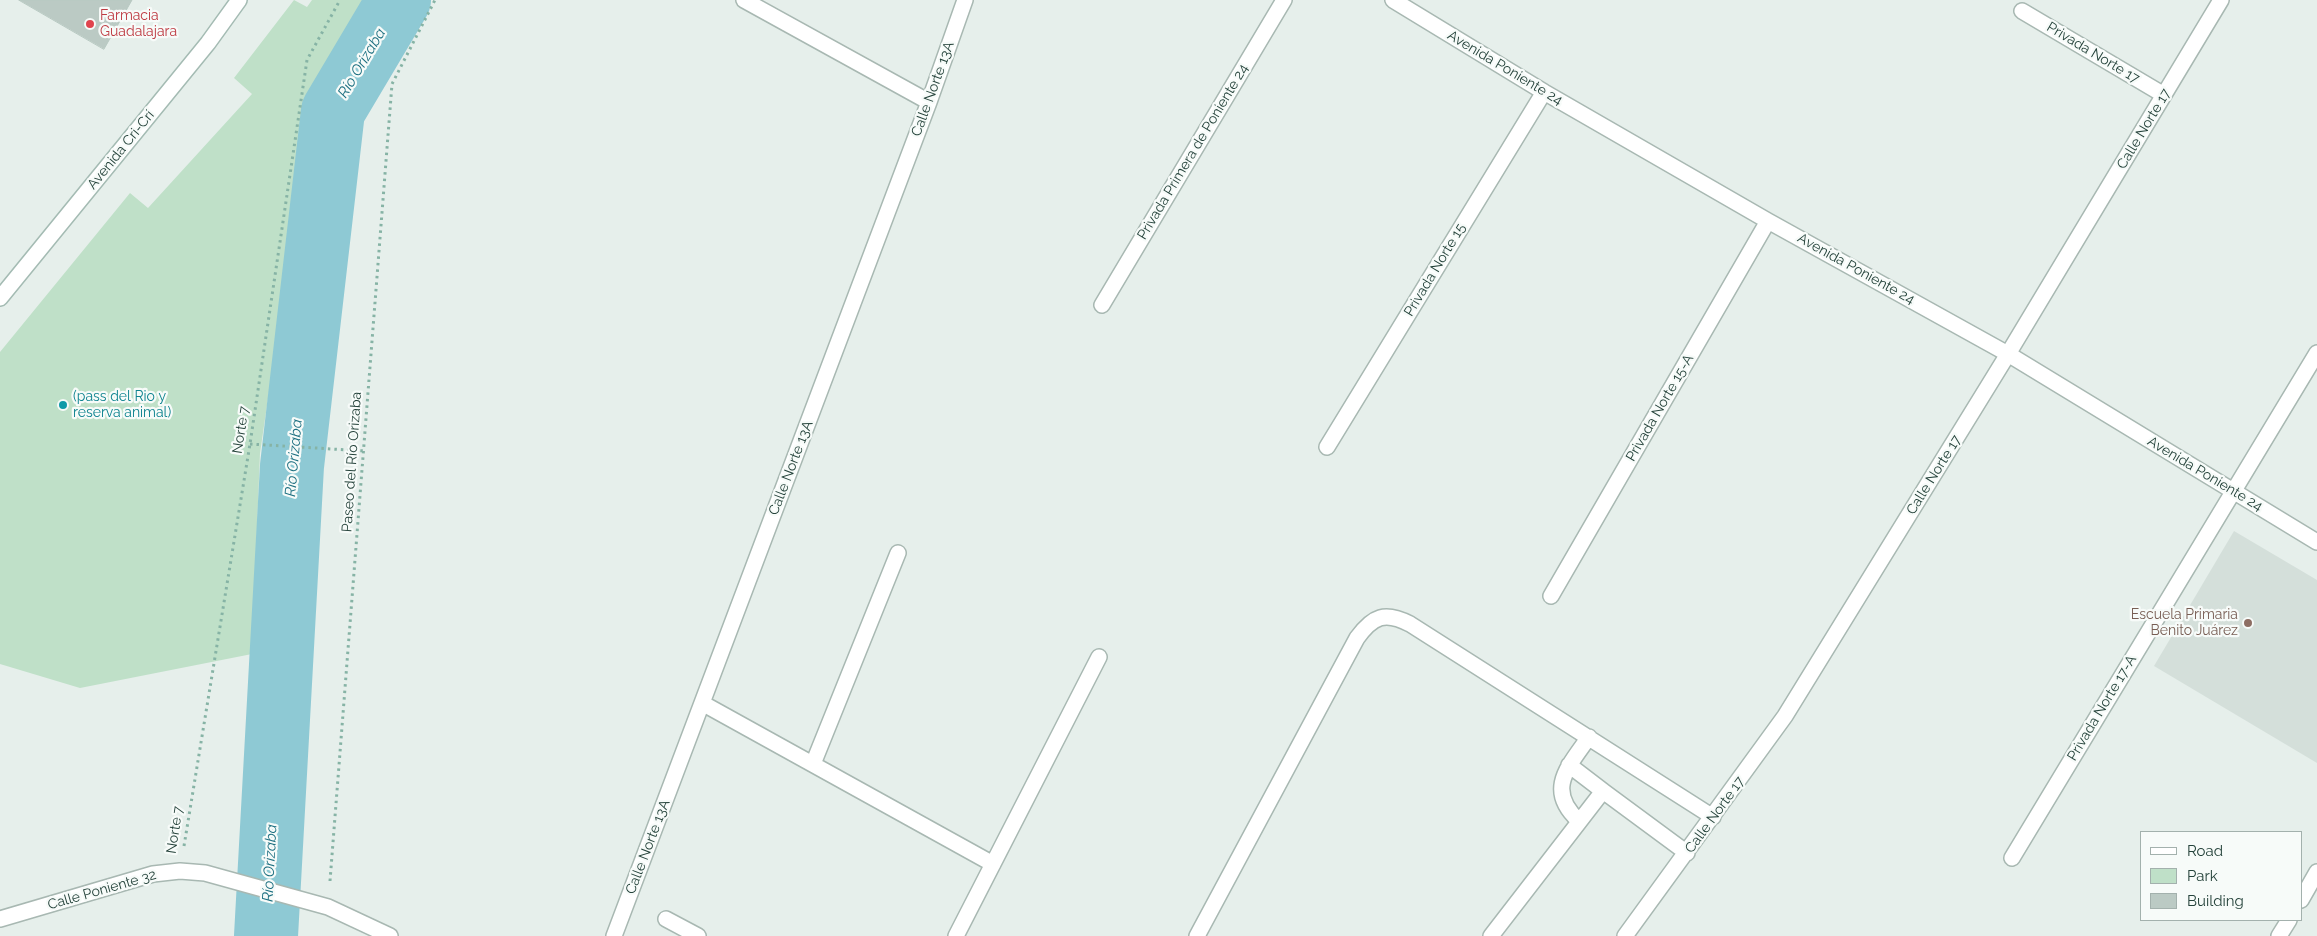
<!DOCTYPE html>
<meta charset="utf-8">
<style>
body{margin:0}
#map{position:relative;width:2317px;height:936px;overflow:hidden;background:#e6efeb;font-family:Raleway,sans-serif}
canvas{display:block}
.legend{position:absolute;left:2140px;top:831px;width:162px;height:90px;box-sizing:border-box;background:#f7fbf9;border:1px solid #a3b1ad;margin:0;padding:6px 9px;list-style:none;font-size:15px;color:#24423a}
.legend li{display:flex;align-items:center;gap:10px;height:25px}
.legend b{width:25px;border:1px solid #a3b1ad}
</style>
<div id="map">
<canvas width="2317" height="936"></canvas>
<ul class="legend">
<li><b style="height:6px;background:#fff"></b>Road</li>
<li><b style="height:14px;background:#bfe0c8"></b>Park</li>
<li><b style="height:14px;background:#bbcac4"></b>Building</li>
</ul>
</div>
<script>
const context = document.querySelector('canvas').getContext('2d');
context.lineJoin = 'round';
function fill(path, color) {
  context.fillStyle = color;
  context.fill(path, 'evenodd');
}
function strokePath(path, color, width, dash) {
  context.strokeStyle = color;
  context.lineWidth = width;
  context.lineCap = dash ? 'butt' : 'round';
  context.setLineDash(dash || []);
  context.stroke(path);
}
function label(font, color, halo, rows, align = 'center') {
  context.font = font + ' Raleway,sans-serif';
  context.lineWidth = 4.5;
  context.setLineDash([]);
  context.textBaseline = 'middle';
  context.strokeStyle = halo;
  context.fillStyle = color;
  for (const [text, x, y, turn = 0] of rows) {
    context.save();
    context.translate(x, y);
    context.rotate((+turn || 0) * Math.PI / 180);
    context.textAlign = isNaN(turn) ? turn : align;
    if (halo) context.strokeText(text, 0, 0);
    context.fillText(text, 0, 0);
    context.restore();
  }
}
fill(new Path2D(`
 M2234,531L2317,580V763L2154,666Z`), '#d4dfda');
fill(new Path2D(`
 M294,0L307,7L312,0H387L307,133L260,453L252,654L80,688L0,664V352L130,193L148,208L252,94L234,78Z`), '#bfe0c8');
strokePath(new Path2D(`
 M266,936L292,466L333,111L399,0`), '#8ec9d4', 64);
const building = new Path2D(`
 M19,0H132L104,49Z`);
fill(building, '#bbcac4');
strokePath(building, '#b8c9c2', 1);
const minor = new Path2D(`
 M744,0L929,102
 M1393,0L1544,92L1768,221L2008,354L2317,542
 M2022,11L2164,95
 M1102,305L1284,0
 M1327,447L1544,92
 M1551,596L1768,221
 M702,703L993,864
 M813,764L898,553
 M1569,765L1603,791
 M1579,821C1545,790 1568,767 1589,737
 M2012,858L2317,353
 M2301,900L2317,872
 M0,919L153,874L180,871L205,873L328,907L390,936
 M666,919L698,936
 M614,936L929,102L965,0
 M956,936L1099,657
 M1197,936L1357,638C1373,616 1385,611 1410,624L1713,817
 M1491,936L1603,791L1687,853
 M1625,936L1785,716L2008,354L2221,0
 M2279,936L2289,920`);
const secondary = new Path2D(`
 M0,298L208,43L239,0`);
strokePath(minor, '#a8b8b2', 18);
strokePath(secondary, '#a4bbb3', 18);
strokePath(new Path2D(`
 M250,444L365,451
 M184,846L250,444L307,60L340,0
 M330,881L392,84L435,0`), '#86b3a5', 3, [2.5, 4]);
strokePath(minor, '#fff', 15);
strokePath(secondary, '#fff', 15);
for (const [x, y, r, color] of [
 [90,24,5,"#e0444e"],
 [63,405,5,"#0f9aa8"],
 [2248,623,5,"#8d6e63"]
]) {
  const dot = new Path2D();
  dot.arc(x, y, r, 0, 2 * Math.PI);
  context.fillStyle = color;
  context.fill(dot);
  strokePath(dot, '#f7fbf9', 2);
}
label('14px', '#be3a42', '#f7fbf9', [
 ["Farmacia",100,16],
 ["Guadalajara",100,32]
], 'left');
label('14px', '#24423a', '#f7fbf9', [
 ["Privada Norte 17",2093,53,31],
 ["Avenida Poniente 24",1505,68,31],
 ["Calle Norte 13A",933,89,-70],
 ["Calle Norte 17",2144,129,-59],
 ["Avenida Cri-Crí",121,150,-51],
 ["Privada Primera de Poniente 24",1193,152,-59],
 ["Avenida Poniente 24",1856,269,29],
 ["Privada Norte 15",1435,270,-59],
 ["Privada Norte 15-A",1660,408,-60],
 ["Norte 7",241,430,-81],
 ["Paseo del Río Orizaba",352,462,-86],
 ["Calle Norte 13A",791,468,-69],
 ["Avenida Poniente 24",2205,474,31],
 ["Calle Norte 17",1934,475,-58],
 ["Privada Norte 17-A",2102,708,-59],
 ["Calle Norte 17",1715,815,-54],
 ["Norte 7",175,830,-81],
 ["Calle Norte 13A",648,847,-69],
 ["Calle Poniente 32",102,890,-16]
]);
label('14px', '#0d838f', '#f7fbf9', [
 ["(pass del Rio y",73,397],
 ["reserva animal)",73,413]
], 'left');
label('14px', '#785e54', '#f7fbf9', [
 ["Escuela Primaria",2238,615],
 ["Benito Juárez",2238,631]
], 'right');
label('italic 15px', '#1c6f80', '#f7fbf9', [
 ["Río Orizaba",362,63,-59],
 ["Río Orizaba",294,458,-85],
 ["Río Orizaba",270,863,-87]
]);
</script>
